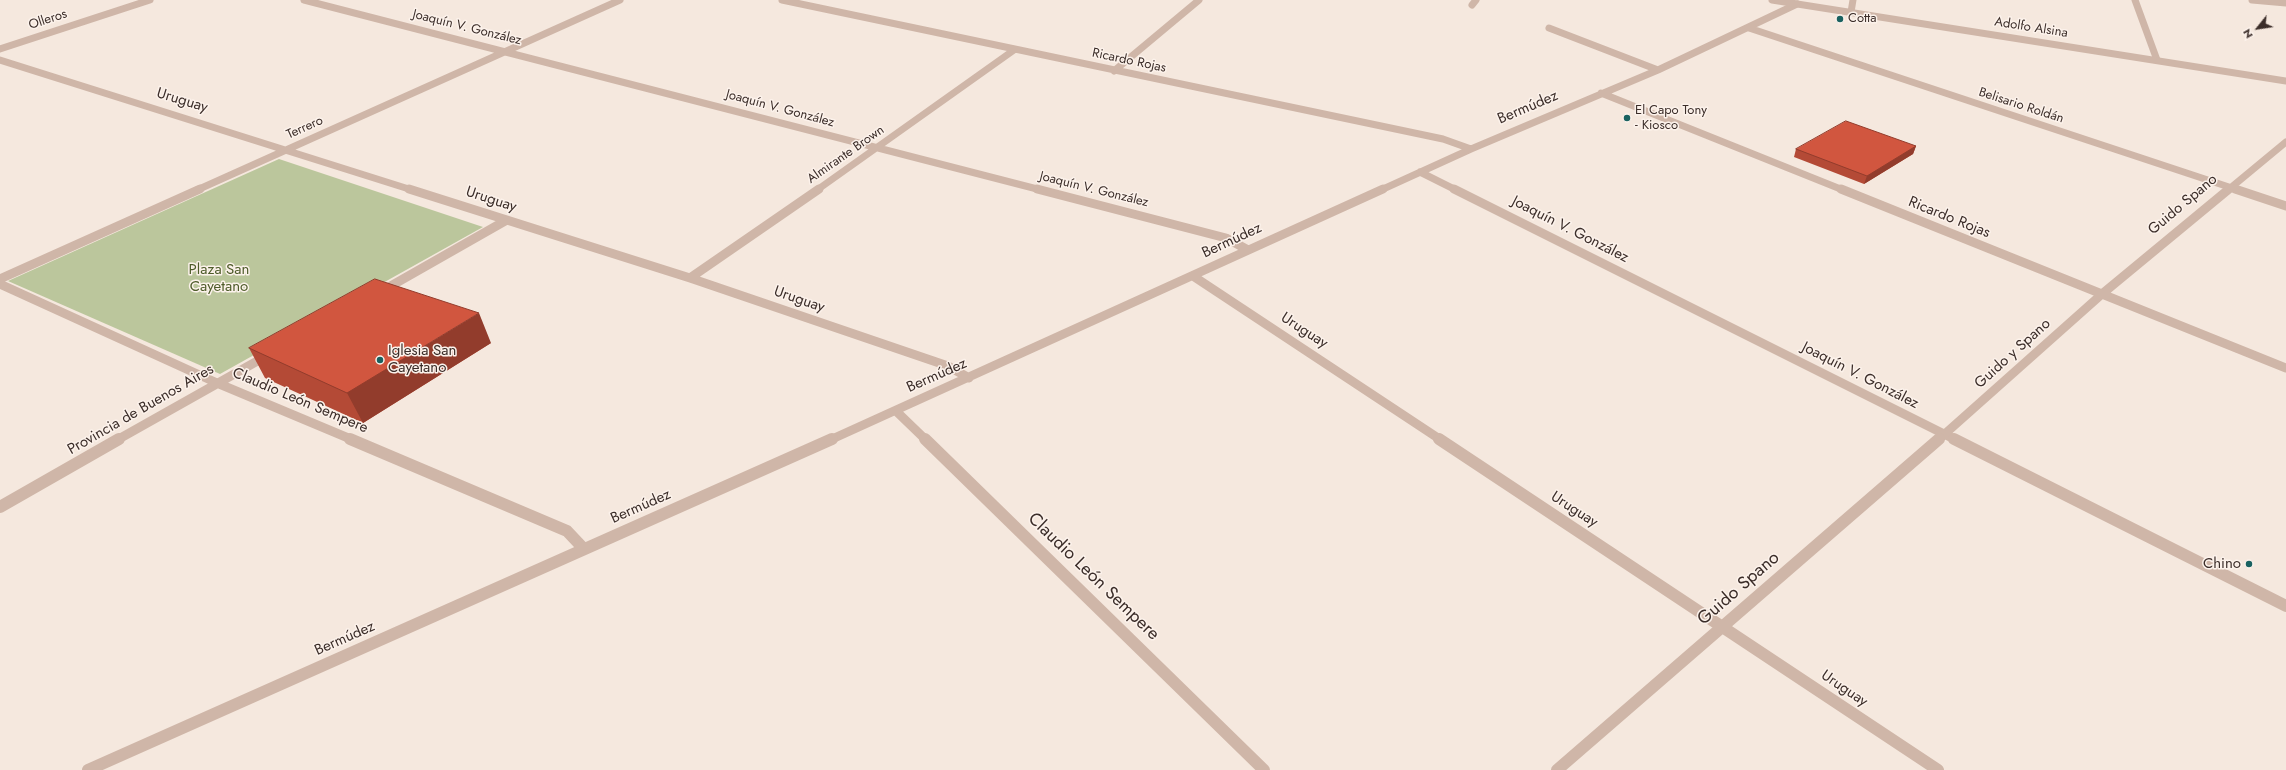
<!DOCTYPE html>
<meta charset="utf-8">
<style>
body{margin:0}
#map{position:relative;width:2286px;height:770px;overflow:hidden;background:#f5e8de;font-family:Jost,sans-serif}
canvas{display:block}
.north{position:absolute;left:2238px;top:8px;width:40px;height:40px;-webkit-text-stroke:3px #fcf2eb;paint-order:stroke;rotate:240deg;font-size:11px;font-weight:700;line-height:16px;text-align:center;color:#3b2d29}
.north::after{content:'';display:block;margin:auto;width:14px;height:18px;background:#3b2d29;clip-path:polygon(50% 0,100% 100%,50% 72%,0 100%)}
</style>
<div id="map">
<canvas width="2286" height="770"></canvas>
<div class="north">N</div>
</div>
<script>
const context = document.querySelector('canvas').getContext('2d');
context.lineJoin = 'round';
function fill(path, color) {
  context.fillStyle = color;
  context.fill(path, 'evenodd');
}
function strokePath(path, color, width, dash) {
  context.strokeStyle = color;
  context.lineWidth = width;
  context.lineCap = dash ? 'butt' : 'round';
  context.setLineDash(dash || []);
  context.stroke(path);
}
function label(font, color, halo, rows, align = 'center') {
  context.font = font + ' Jost,sans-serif';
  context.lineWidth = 3;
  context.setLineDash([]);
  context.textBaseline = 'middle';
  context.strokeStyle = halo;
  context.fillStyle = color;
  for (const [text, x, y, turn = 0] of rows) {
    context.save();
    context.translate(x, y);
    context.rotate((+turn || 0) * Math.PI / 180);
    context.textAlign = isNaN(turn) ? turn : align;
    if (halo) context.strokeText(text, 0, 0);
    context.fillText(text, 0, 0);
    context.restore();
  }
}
fill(new Path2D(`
 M279,159L483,227L220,374L8,281Z`), '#bbc69c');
strokePath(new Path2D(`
 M304,0L1041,190
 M782,0L1443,139L1471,149
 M2135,0L2157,60
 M2252,0L2286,3
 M1472,5L1476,0
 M1851,12L1853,0
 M1549,28L1658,70
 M1749,28L2238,190
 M0,49L150,0
 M0,60L412,190
 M1114,71L1199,0
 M1601,93L1843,190
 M1420,172L1456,190
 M197,190L620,0
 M817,190L1014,50
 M1381,190L1471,149L1658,70L1797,4
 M2228,190L2286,142`), '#cfb6a8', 7);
strokePath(new Path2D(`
 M409,189L690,278L948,366L969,378
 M1037,189L1226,238L1248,250
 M1454,189L1956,440
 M1841,189L2286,368
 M2235,189L2286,206
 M1193,276L1441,440
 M690,278L819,189
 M0,279L200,189
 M0,284L217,383L353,440
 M382,291L505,221
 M896,411L926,440
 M117,440L268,355
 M830,440L1383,189
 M1938,440L2102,294L2229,189`), '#cfb6a8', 9);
strokePath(new Path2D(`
 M350,439L567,531L584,549
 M925,439L1264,770
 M1439,439L1938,770
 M1954,439L2286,606
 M0,507L119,439
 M88,770L832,439
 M1557,770L1939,439`), '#cfb6a8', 12);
strokePath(new Path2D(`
 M1772,0L2286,81`), '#cfb6a8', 7);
fill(new Path2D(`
 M1916,146L1913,154L1864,184L1794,157L1796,149Z
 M491,343L363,423L265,378L249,348Z`), '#b44a36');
fill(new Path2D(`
 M1916,146L1913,154L1864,184L1867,176Z
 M479,313L491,343L363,423L347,393Z`), '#923c2c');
const building = new Path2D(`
 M1846,121L1916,146L1867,176L1796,149Z
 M375,279L479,313L347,393L249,348Z`);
fill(building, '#d1563f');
strokePath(building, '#923c2c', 1);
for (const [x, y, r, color] of [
 [1840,19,4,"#196160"],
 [1627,118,4,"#196160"],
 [380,360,4,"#196160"],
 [2249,564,4,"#196160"]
]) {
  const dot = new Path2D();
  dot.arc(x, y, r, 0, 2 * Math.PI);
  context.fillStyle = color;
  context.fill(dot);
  strokePath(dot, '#fcf2eb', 1.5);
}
label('13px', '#3b2d29', '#fcf2eb', [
 ["Cotta",1848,19],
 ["El Capo Tony",1635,111],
 ["- Kiosco",1635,126]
], 'left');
label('13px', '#3b2d29', '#fcf2eb', [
 ["Olleros",48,20,-18],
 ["Joaquín V. González",467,28,14],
 ["Adolfo Alsina",2031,28,9],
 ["Ricardo Rojas",1129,61,12],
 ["Belisario Roldán",2021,106,18],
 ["Joaquín V. González",780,109,15],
 ["Terrero",305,128,-24],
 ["Almirante Brown",846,155,-35],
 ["Joaquín V. González",1094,190,14]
]);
label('15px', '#3b2d29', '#fcf2eb', [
 ["Uruguay",182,101,17],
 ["Bermúdez",1528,108,-23],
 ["Uruguay",491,200,18],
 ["Guido Spano",2183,205,-40],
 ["Ricardo Rojas",1949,218,22],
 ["Joaquín V. González",1570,230,27],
 ["Bermúdez",1232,241,-25],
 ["Uruguay",799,300,19],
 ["Uruguay",1304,331,33],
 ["Guido y Spano",2013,354,-42],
 ["Bermúdez",937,376,-24],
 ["Joaquín V. González",1860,376,27],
 ["Claudio León Sempere",300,401,23],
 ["Provincia de Buenos Aires",141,410,-30],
 ["Bermúdez",641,507,-24],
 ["Uruguay",1574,510,33],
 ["Bermúdez",345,639,-24],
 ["Uruguay",1844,689,34]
]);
label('15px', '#4e5c2a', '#fcf2eb', [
 ["Plaza San",219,270],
 ["Cayetano",219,287]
]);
label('15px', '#3b2d29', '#fcf2eb', [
 ["Iglesia San",388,351],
 ["Cayetano",388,368],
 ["Chino",2241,564,"right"]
], 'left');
label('18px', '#3b2d29', '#fcf2eb', [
 ["Claudio León Sempere",1093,577,44],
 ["Guido Spano",1739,589,-41]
]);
</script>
